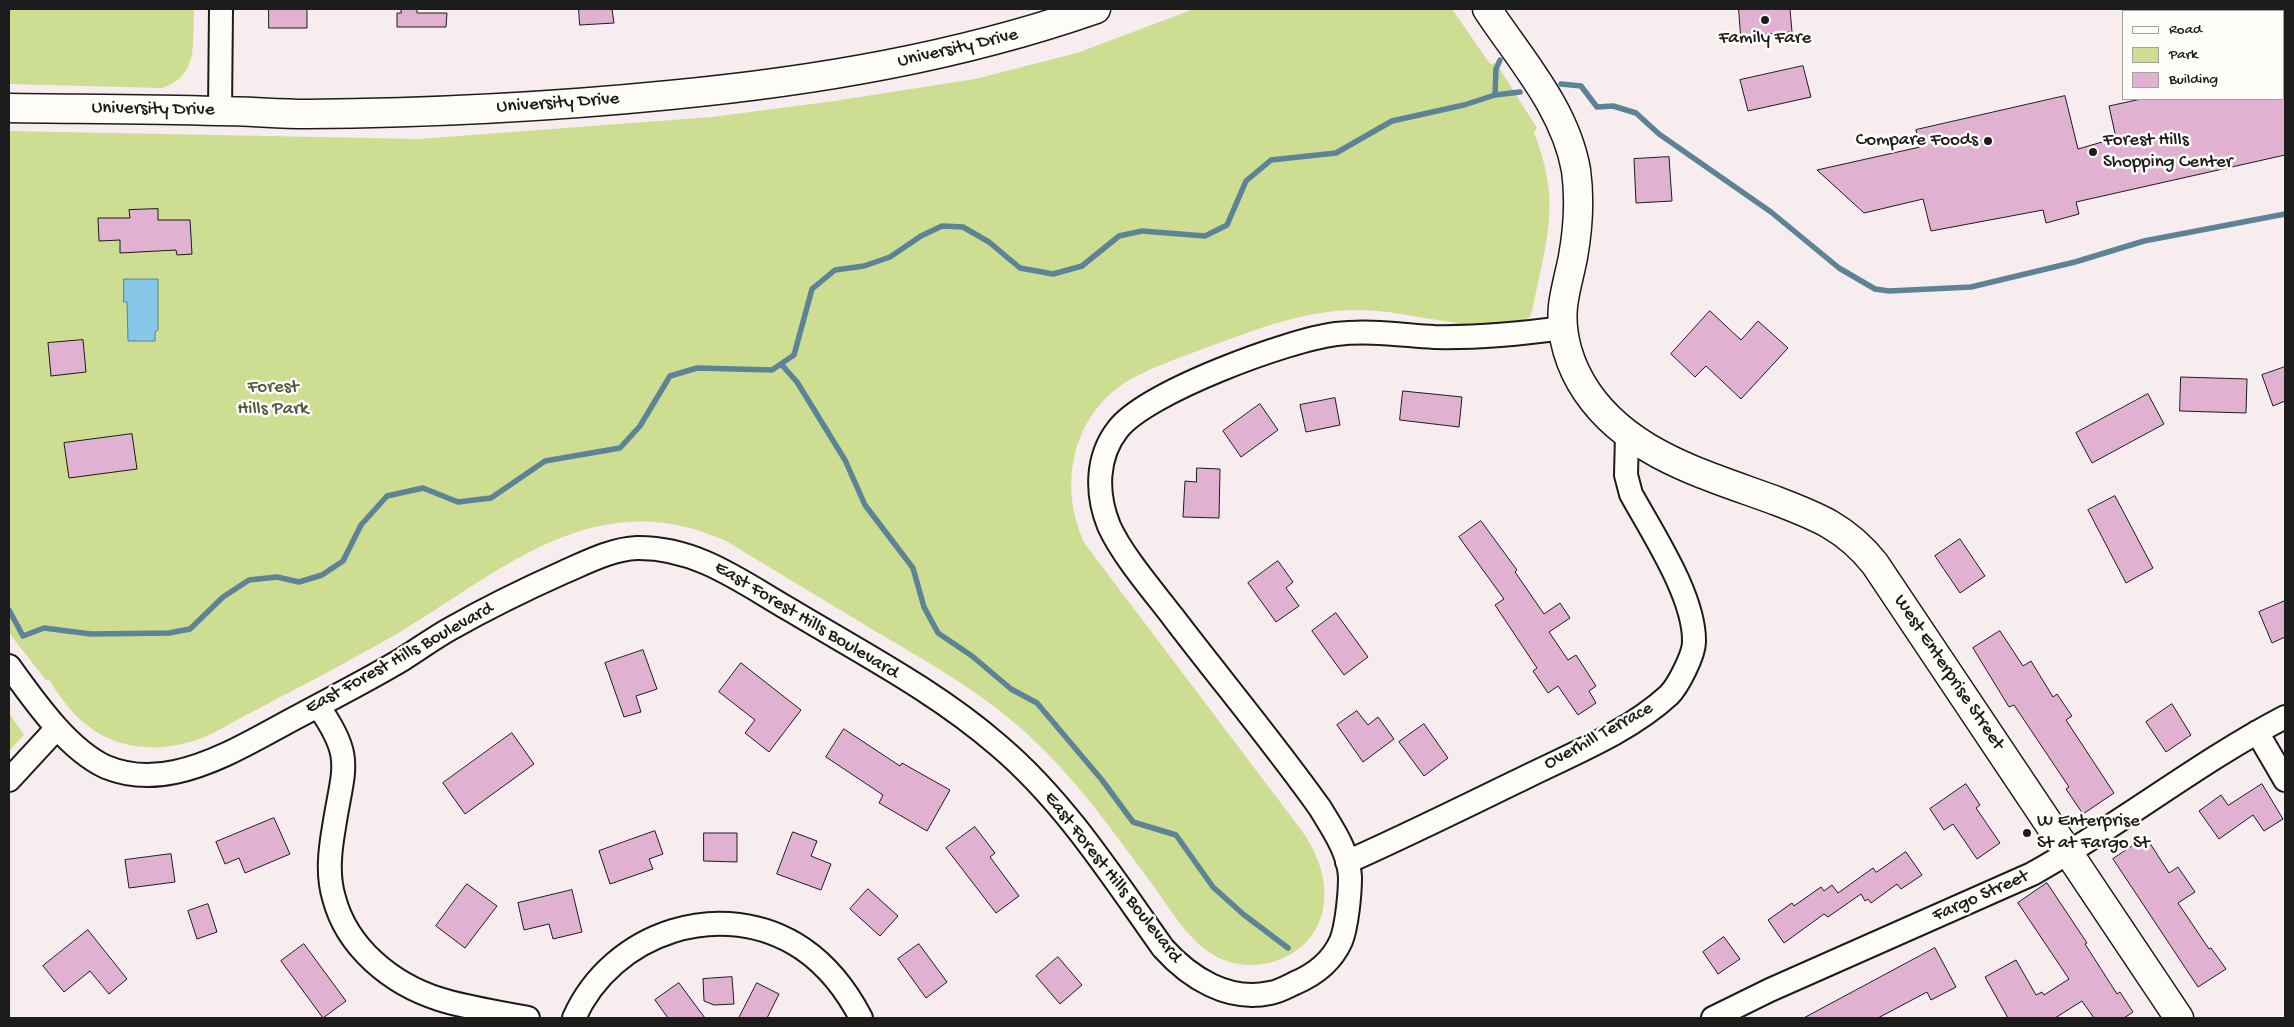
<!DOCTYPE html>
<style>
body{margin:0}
#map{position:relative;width:2294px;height:1027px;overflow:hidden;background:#f7edef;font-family:"Gochi Hand",sans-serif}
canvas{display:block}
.frame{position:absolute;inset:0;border:10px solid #1c1c1c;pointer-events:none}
.legend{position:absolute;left:2122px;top:10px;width:162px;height:90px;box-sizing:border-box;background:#fdfcf7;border:1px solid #a3a29f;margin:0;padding:6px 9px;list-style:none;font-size:15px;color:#1c1c1c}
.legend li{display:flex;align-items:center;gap:10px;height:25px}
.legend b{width:25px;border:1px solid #a3a29f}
</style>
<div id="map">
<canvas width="2294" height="1027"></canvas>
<div class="frame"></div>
<ul class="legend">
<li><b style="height:6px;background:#fdfcf7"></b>Road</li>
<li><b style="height:14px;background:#cddd91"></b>Park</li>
<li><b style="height:14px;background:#e1b1d1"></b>Building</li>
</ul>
</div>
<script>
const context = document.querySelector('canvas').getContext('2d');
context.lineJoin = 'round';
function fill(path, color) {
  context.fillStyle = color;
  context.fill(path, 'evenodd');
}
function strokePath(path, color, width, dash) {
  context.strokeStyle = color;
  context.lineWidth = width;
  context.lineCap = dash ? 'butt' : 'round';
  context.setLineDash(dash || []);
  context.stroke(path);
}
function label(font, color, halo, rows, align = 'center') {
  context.font = font + ' "Gochi Hand",sans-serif';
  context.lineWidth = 5;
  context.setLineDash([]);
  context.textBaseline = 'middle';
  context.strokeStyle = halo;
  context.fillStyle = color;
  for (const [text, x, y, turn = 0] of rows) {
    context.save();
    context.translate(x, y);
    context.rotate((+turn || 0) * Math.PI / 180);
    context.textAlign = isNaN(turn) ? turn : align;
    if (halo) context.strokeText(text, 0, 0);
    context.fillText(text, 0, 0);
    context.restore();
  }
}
fill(new Path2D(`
 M9,9H194C192,41 200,76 162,88L9,84Z
 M1194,9H1452L1490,64L1496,63L1537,128L1534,133C1557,191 1551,225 1538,283C1535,295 1534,306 1530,317C1489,339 1406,309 1358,310C1309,310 1265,326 1219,343C1190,354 1159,364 1131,379C1072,413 1057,485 1085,544L1299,827C1316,849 1329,880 1323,909C1314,958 1253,980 1212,954C1186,938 1170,908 1152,884C1119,840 1087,794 1048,754C999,703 940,669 880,634C829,603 777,572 726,541C594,481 501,572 395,635C336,669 275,699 215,732C176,752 125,755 88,726C72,714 60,697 49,680H46L9,633V131L419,139L712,117L834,101L975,79L1077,53Z
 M9,713L24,735L9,751Z`), '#cddd91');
const water = new Path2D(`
 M124,279H158V330L155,332V341H128L127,302H124Z`);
fill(water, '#87c7e8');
strokePath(water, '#5c8396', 1);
strokePath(new Path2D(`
 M1561,84L1581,86L1597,107L1613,106L1636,113L1659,134L1771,212L1839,268L1875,289L1889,291L1971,287L2075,262L2144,241L2285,214
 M1495,95L1496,69L1500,60
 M781,364L797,382L845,460L865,505L913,568L924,607L938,633L972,656L1011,689L1037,703L1102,780L1133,822L1176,835L1213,887L1243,914L1288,948
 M9,610L23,636L44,628L91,634L169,633L190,629L223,597L249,580L277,577L299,582L322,575L343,561L361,525L387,496L423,488L458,502L491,498L545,461L620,448L640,426L670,376L697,368L772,370L794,355L812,289L835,270L864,266L890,257L921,236L942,226L963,227L989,242L1020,268L1053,274L1082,266L1119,236L1142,231L1205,236L1227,225L1246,181L1271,160L1336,153L1392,121L1464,105L1495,95L1520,92`), '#5c8396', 5.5);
const building = new Path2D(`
 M269,9H307V28H269Z
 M401,9H417V13H447L446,27H397V13H401Z
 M579,9H612L614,23L580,25Z
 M1739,9H1790L1792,32L1741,36Z
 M1803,66L1811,97L1748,111L1740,80Z
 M2065,96L2078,149L2116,138L2109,106L2141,99H2285V155L2076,202L2079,214L2046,223L2043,210L1931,231L1923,199L1864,213L1817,170L1920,147L1916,130Z
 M1669,157L1672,201L1636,203L1634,159Z
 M158,209V220H190L192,254L177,255L176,250L120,253V240L99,241L98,218H130L129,210Z
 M1710,311L1741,340L1758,321L1788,348L1741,399L1706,366L1695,377L1671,354Z
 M83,340L86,372L51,376L48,343Z
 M2285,367V401L2273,406L2262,375Z
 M2181,377L2247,379L2246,413L2180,411Z
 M1403,391L1462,397L1459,427L1400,420Z
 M2148,394L2164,424L2092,463L2076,433Z
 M1335,398L1340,425L1306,432L1300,405Z
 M1260,404L1278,430L1241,457L1223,431Z
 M132,434L137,469L69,478L64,443Z
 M1197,468L1220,469L1219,518L1183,517L1185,481L1196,482Z
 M2115,496L2153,568L2126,583L2088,510Z
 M1481,521L1517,570L1515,572L1544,614L1560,603L1570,618L1549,632L1568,660L1576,655L1596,686L1589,691L1596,703L1578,715L1558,686L1548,693L1533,671L1537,668L1495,605L1504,599L1459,537Z
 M1960,539L1985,576L1960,593L1935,556Z
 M1278,561L1293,582L1286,588L1299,606L1276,622L1248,583Z
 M2285,601V637L2272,643L2259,612Z
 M1336,613L1368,657L1344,675L1312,631Z
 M2000,631L2023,666L2031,661L2053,697L2057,694L2072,716L2066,720L2114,793L2083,814L2066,789L2069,787L2014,705L2009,707L1973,648Z
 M643,650L657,689L636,696L641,712L624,717L605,663Z
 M741,663L801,710L769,752L745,733L755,720L719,692Z
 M2172,704L2191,735L2166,752L2146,722Z
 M1357,711L1368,725L1378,717L1394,739L1363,762L1337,725Z
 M1424,724L1448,758L1424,776L1399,742Z
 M844,729L900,766L902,763L950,790L927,831L879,803L883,795L826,757Z
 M512,733L534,764L465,814L443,783Z
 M1966,784L1980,805L1976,808L2000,843L1977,859L1953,824L1944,830L1930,809Z
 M2262,784L2283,819L2264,831L2253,815L2219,839L2199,811L2221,795L2228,805Z
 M274,818L290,854L245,873L239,858L225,864L216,842Z
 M975,827L995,853L990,857L1019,896L996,913L946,848Z
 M655,831L663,854L649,859L653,869L610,884L599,851Z
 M793,832L817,841L811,856L831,864L821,890L777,874Z
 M704,833H737V862L704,861Z
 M2146,837L2169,873L2178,867L2195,892L2178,903L2209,949L2211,948L2226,969L2198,987L2113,859Z
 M1906,852L1922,875L1901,889L1897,884L1871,903L1868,899L1865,901L1861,894L1828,917L1824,914L1784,943L1768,920L1792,903L1794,906L1821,887L1824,891L1832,885L1838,893L1873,868L1876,872Z
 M171,854L175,882L129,888L125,860Z
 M2047,883L2087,943L2085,944L2117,994L2120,992L2133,1012L2124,1018H2094L2082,1001L2055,1018H2008L1985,977L2016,960L2036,995L2042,992L2044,995L2069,979L2018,903Z
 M467,884L497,906L465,948L436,926Z
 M868,889L898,916L880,936L850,909Z
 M572,890L582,932L553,939L549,924L524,930L518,903Z
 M208,904L217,932L197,939L188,911Z
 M88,930L127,979L109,994L90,971L64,992L43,966Z
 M1724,937L1740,959L1718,974L1703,952Z
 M304,944L346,1001L323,1018L281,961Z
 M919,944L947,982L926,998L898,959Z
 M1935,948L1956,987L1931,1000L1927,992L1878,1018H1804Z
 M1058,957L1082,985L1060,1004L1036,976Z
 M732,977L734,1004L714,1005L704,1001L703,979Z
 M679,983L696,1006L705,1018H668L655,1000Z
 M757,983L779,994L767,1018H739Z`);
fill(building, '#e1b1d1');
strokePath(building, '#1c1c1c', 1);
const minor = new Path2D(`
 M220,111L221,9
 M9,666C33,699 67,749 106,767C128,776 152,777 175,772C218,763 259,737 297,717C332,698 368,680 403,659C419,649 434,638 450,629C487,608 526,589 564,572C587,562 612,549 637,548C697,547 743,583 792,611C862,653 937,692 999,746C1065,802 1113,878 1163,948C1190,978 1228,1002 1270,993C1278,992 1287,987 1295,983C1314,975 1332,961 1341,941C1347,926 1350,893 1350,877C1349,852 1332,828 1320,808C1273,742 1221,680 1173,617C1153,591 1122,555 1109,526C1096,494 1096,457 1118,429C1147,392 1288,340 1336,334C1369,330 1401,335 1434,337C1477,338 1519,334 1563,328
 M318,706C355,758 343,768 334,827C330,850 327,875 334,898C347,948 392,984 439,999C467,1008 498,1012 528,1018
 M2257,732L2285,780
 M9,780L57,728
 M1347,862C1408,835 1468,805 1528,776C1575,753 1630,731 1669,695C1678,686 1694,655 1694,642C1695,597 1653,534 1631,494L1626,475L1627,435
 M574,1018C612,932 723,895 803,949C829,967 847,991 861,1018
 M1713,1018L1770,990L2032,874C2119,826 2197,763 2285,717`);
const tertiary = new Path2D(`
 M1487,9C1520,59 1565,108 1576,170C1580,199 1578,229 1573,257C1570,273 1565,289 1563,306C1560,336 1570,367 1587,392C1630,455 1706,475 1774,500C1816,516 1846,527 1875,564L2179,1018`);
const primary = new Path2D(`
 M9,108C79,109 149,109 218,111C248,111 277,114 307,114C428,113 549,107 670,95C816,81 958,57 1096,9`);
strokePath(minor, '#1c1c1c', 26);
strokePath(tertiary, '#1c1c1c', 31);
strokePath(primary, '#1c1c1c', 31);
strokePath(minor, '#fdfcf7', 22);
strokePath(tertiary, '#fdfcf7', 28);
strokePath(primary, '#fdfcf7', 28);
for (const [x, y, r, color] of [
 [1765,20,5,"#1c1c1c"],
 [1988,141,5,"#1c1c1c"],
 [2093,152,5,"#1c1c1c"],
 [2027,833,5,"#1c1c1c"]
]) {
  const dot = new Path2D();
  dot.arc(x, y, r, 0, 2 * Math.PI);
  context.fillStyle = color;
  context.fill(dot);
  strokePath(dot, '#fdfcf7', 2);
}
label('19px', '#1c1c1c', '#fdfcf7', [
 ["Family Fare",1765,39,"center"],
 ["Compare Foods",1978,141,"right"],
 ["Forest Hills",2103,141],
 ["Shopping Center",2103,163],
 ["W Enterprise",2037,822],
 ["St at Fargo St",2037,844]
], 'left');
label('19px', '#1c1c1c', '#fdfcf7', [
 ["University Drive",958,49,-13],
 ["University Drive",558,104,-4],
 ["University Drive",153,110,1],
 ["East Forest Hills Boulevard",806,621,31],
 ["East Forest Hills Boulevard",400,659,-29],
 ["West Enterprise Street",1948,673,56],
 ["Overhill Terrace",1599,737,-29],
 ["East Forest Hills Boulevard",1112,878,52],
 ["Fargo Street",1981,897,-24]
]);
label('19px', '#51563f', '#fdfcf7', [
 ["Forest",273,388],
 ["Hills Park",273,410]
]);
</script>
